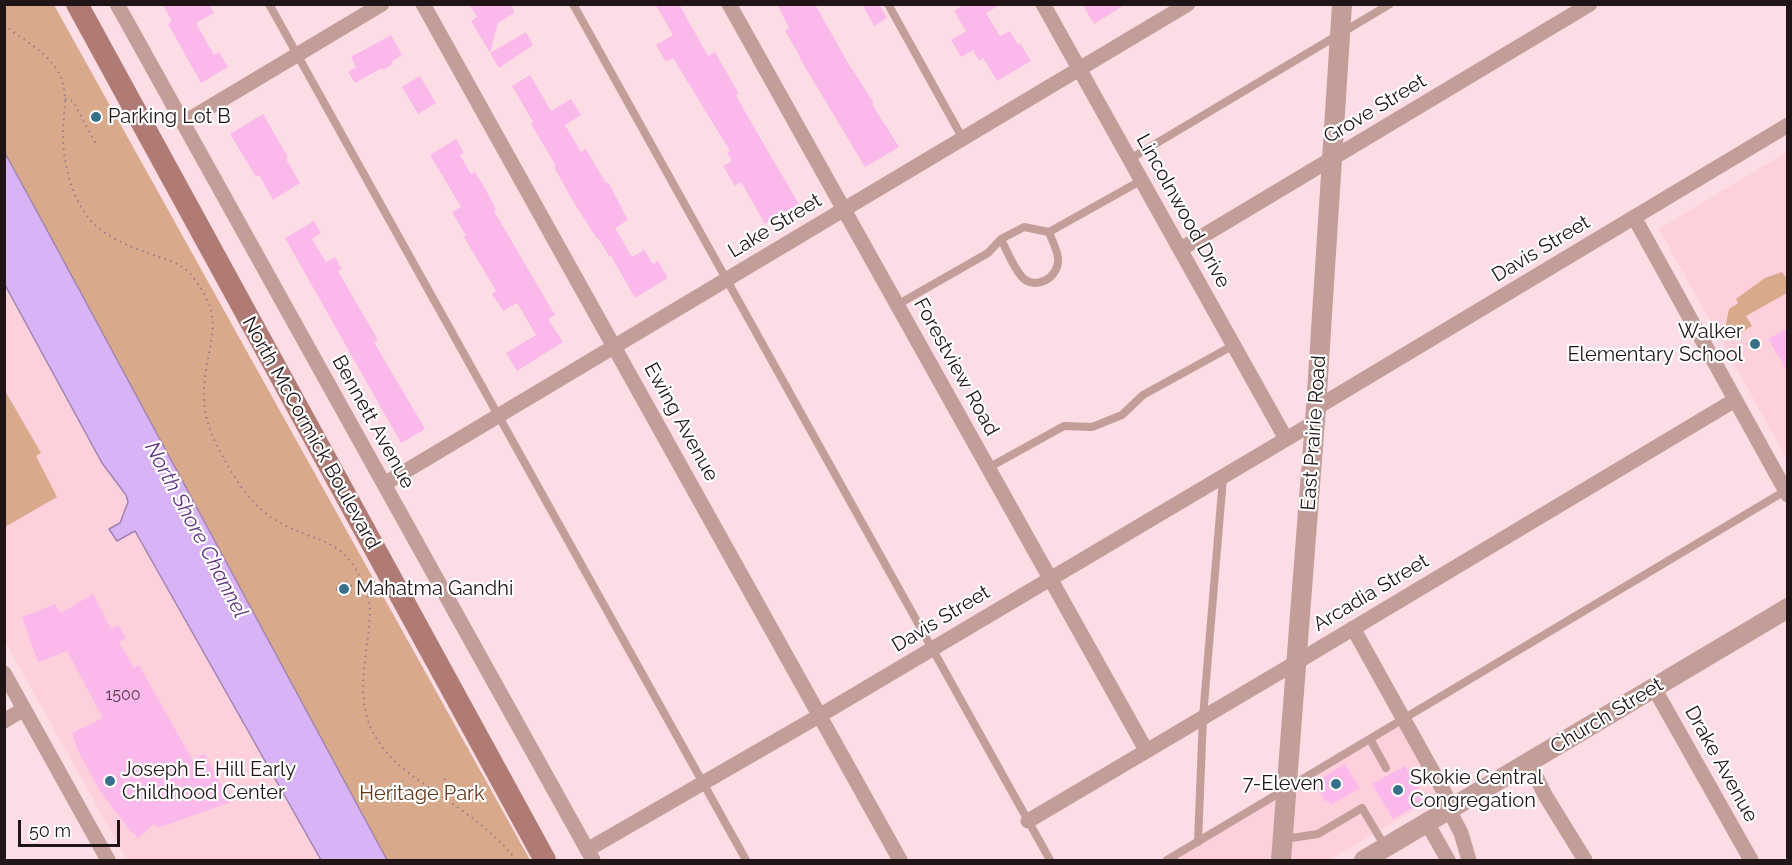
<!DOCTYPE html>
<style>
body{margin:0}
#map{position:relative;width:1792px;height:865px;overflow:hidden;background:#fcdde5;font-family:Raleway,sans-serif}
canvas{display:block}
.frame{position:absolute;inset:0;border:6px solid #211417;pointer-events:none}
.scale{position:absolute;left:18px;top:820px;width:102px;height:27px;box-sizing:border-box;border:3px solid #211417;border-top:0;padding-left:8px;font-size:18px;line-height:21px;white-space:nowrap;color:#211417;-webkit-text-stroke:4px #fff;paint-order:stroke}
</style>
<div id="map">
<canvas width="1792" height="865"></canvas>
<div class="frame"></div>
<div class="scale">50 m</div>
</div>
<script>
const context = document.querySelector('canvas').getContext('2d');
context.lineJoin = 'round';
function fill(path, color) {
  context.fillStyle = color;
  context.fill(path, 'evenodd');
}
function strokePath(path, color, width, dash) {
  context.strokeStyle = color;
  context.lineWidth = width;
  context.lineCap = dash ? 'butt' : 'round';
  context.setLineDash(dash || []);
  context.stroke(path);
}
function label(font, color, halo, rows, align = 'center') {
  context.font = font + ' Raleway,sans-serif';
  context.lineWidth = 4.5;
  context.setLineDash([]);
  context.textBaseline = 'middle';
  context.strokeStyle = halo;
  context.fillStyle = color;
  for (const [text, x, y, turn = 0] of rows) {
    context.save();
    context.translate(x, y);
    context.rotate((+turn || 0) * Math.PI / 180);
    context.textAlign = isNaN(turn) ? turn : align;
    if (halo) context.strokeText(text, 0, 0);
    context.fillText(text, 0, 0);
    context.restore();
  }
}
fill(new Path2D(`
 M1787,152V459L1659,229Z
 M4,285L102,463L125,495L128,502L120,523L110,529L135,531L321,860H127L5,641Z
 M1402,721L1443,793L1329,860H1170Z`), '#fed0db');
fill(new Path2D(`
 M4,5H54L530,860H387L5,153Z
 M1782,272L1787,279V293L1746,316L1752,326L1731,338L1725,329L1729,309L1738,303L1736,299L1765,278Z
 M4,389L41,453L36,456L57,497L5,527Z`), '#d9a98b');
const water = new Path2D(`
 M5,153L41,219L387,860H321L135,531L117,541L109,529L120,523L128,502L126,495L102,463L5,285Z`);
fill(water, '#d8b3f5');
strokePath(water, '#a183b2', 1.5);
fill(new Path2D(`
 M162,4H209L214,13L196,23L214,55L219,52L228,67L201,83L168,24L172,21Z
 M469,4H510L515,12L498,23L490,53L471,21L477,17Z
 M655,4H679L708,56L715,52L739,94L736,95L748,117L799,204L765,224L741,182L735,186L723,166L732,161L727,153L730,151L673,58L666,62L656,45L673,35Z
 M777,4H815L848,63L874,103L872,104L899,147L865,167L799,57H800L785,31L789,28Z
 M862,4H879L887,18L874,26Z
 M965,4H1001L986,13L1000,36L1010,31L1018,45L1020,43L1031,61L997,81L983,58L979,61L973,50L961,57L951,40L966,31L954,11Z
 M1082,4H1126L1094,24Z
 M526,32L533,45L499,68L490,53Z
 M391,35L402,55L391,62L393,64L383,70L382,68L355,83L348,72L356,67L351,57Z
 M530,75L551,111L571,99L581,115L565,125L581,152L586,149L606,183L608,182L628,220L615,228L632,257L644,250L653,264L658,261L668,278L635,298L611,256H609L598,238L597,239L574,203L554,167L556,166L531,124L533,122L512,86Z
 M420,76L436,103L418,114L402,87Z
 M263,114L288,157L286,159L300,183L273,200L259,175L256,177L230,134Z
 M456,139L464,153L460,155L471,174L475,172L483,185L496,209L494,211L555,315L548,319L563,342L517,371L506,353L536,335L517,303L503,311L492,294L496,291L464,237L466,236L452,212L461,207L430,155Z
 M314,221L321,233L312,239L326,262L335,257L342,269L338,271L378,340L374,342L425,429L401,443L285,238Z
 M1788,328V372L1768,339Z
 M93,594L111,629L118,625L126,638L119,642L134,668L139,665L193,761L204,754L231,802L158,828L154,824L138,838L129,829L102,794L79,753L72,733L103,718L67,651L38,662L22,617L55,604L61,613Z
 M1345,764L1360,788L1331,805L1328,800L1325,802L1314,783Z
 M1405,766L1423,796L1421,803L1393,819L1372,784Z`), '#fbb9eb');
strokePath(new Path2D(`
 M4,25C22,39 45,51 57,70C70,90 63,112 63,134C63,162 70,192 87,216C103,237 131,247 156,256C166,260 177,262 185,269C196,278 207,297 211,310C215,326 211,343 208,359C200,398 203,422 223,457C235,479 252,506 274,519C316,546 342,532 365,588C372,603 370,619 368,636C364,669 357,706 375,736C391,764 417,779 443,797C469,815 496,834 516,860
 M65,99L73,101L96,144
 M337 589a7 7 0 1 1 14 0a7 7 0 1 1-14 0Z
 M351,586L362,581
 M444,798L445,777`), '#967f85', 2, [1.5, 4.5]);
strokePath(new Path2D(`
 M269,4L746,860
 M573,4L1050,860
 M888,4L963,139
 M1130,159L1390,4
 M1001,239C1007,251 1013,267 1022,277C1035,291 1059,278 1058,259C1058,251 1052,241 1049,232
 M897,305L988,253L1001,239L1024,227L1049,232L1142,180
 M988,468L1064,426L1092,427L1122,415L1143,395L1234,345
 M1370,739L1386,768
 M1284,839L1318,834L1362,808L1386,848
 M1198,842L1203,717L1223,478
 M1167,860L1785,491`), '#c39e99', 8);
strokePath(new Path2D(`
 M117,4L593,860
 M423,4L900,860
 M729,4L1146,750
 M1043,4L1286,439
 M183,123L382,4
 M1634,217L1788,495
 M1181,249L1590,4
 M1316,408L1788,125
 M384,484L1188,4
 M1353,628L1453,808
 M4,673L108,860
 M1654,688L1751,860
 M4,721L24,709
 M1529,762L1545,795L1585,860
 M1449,810L1461,833L1469,860
 M1028,821L1297,662L1735,400
 M1427,823L1448,860
 M587,850L819,716L1315,422`), '#c39e99', 15);
strokePath(new Path2D(`
 M1281,860L1316,408L1342,4
 M1364,860L1788,608`), '#c39e99', 20);
strokePath(new Path2D(`
 M77,4L545,860`), '#af7b74', 22);
for (const [x, y, r, color] of [
 [96,117,6,"#386f8a"],
 [1755,344,6,"#386f8a"],
 [344,589,6,"#386f8a"],
 [110,781,6,"#386f8a"],
 [1336,784,6,"#386f8a"],
 [1398,790,6,"#386f8a"]
]) {
  const dot = new Path2D();
  dot.arc(x, y, r, 0, 2 * Math.PI);
  context.fillStyle = color;
  context.fill(dot);
  strokePath(dot, '#fff', 2);
}
label('16px', '#583d4c', null, [
 ["1500",123,695]
]);
label('20px', '#211417', '#fff', [
 ["Grove Street",1375,109,-31],
 ["Lincolnwood Drive",1183,211,61],
 ["Lake Street",775,226,-31],
 ["Davis Street",1541,249,-31],
 ["Forestview Road",956,367,61],
 ["Bennett Avenue",373,422,61],
 ["Ewing Avenue",681,422,61],
 ["North McCormick Boulevard",311,433,61],
 ["East Prairie Road",1314,433,-86],
 ["Arcadia Street",1371,593,-31],
 ["Davis Street",941,619,-31],
 ["Church Street",1607,716,-31],
 ["Drake Avenue",1721,764,61]
]);
label('20px', '#211417', '#fff', [
 ["Parking Lot B",108,117],
 ["Walker",1743,332,"right"],
 ["Elementary School",1743,355,"right"],
 ["Mahatma Gandhi",356,589],
 ["Joseph E. Hill Early",122,770],
 ["Childhood Center",122,793],
 ["Skokie Central",1410,778],
 ["Congregation",1410,801],
 ["7-Eleven",1324,784,"right"]
], 'left');
label('20px', '#633617', '#fff', [
 ["Heritage Park",422,794]
]);
label('italic 21px', '#633582', '#fff', [
 ["North Shore Channel",196,530,62]
]);
</script>
